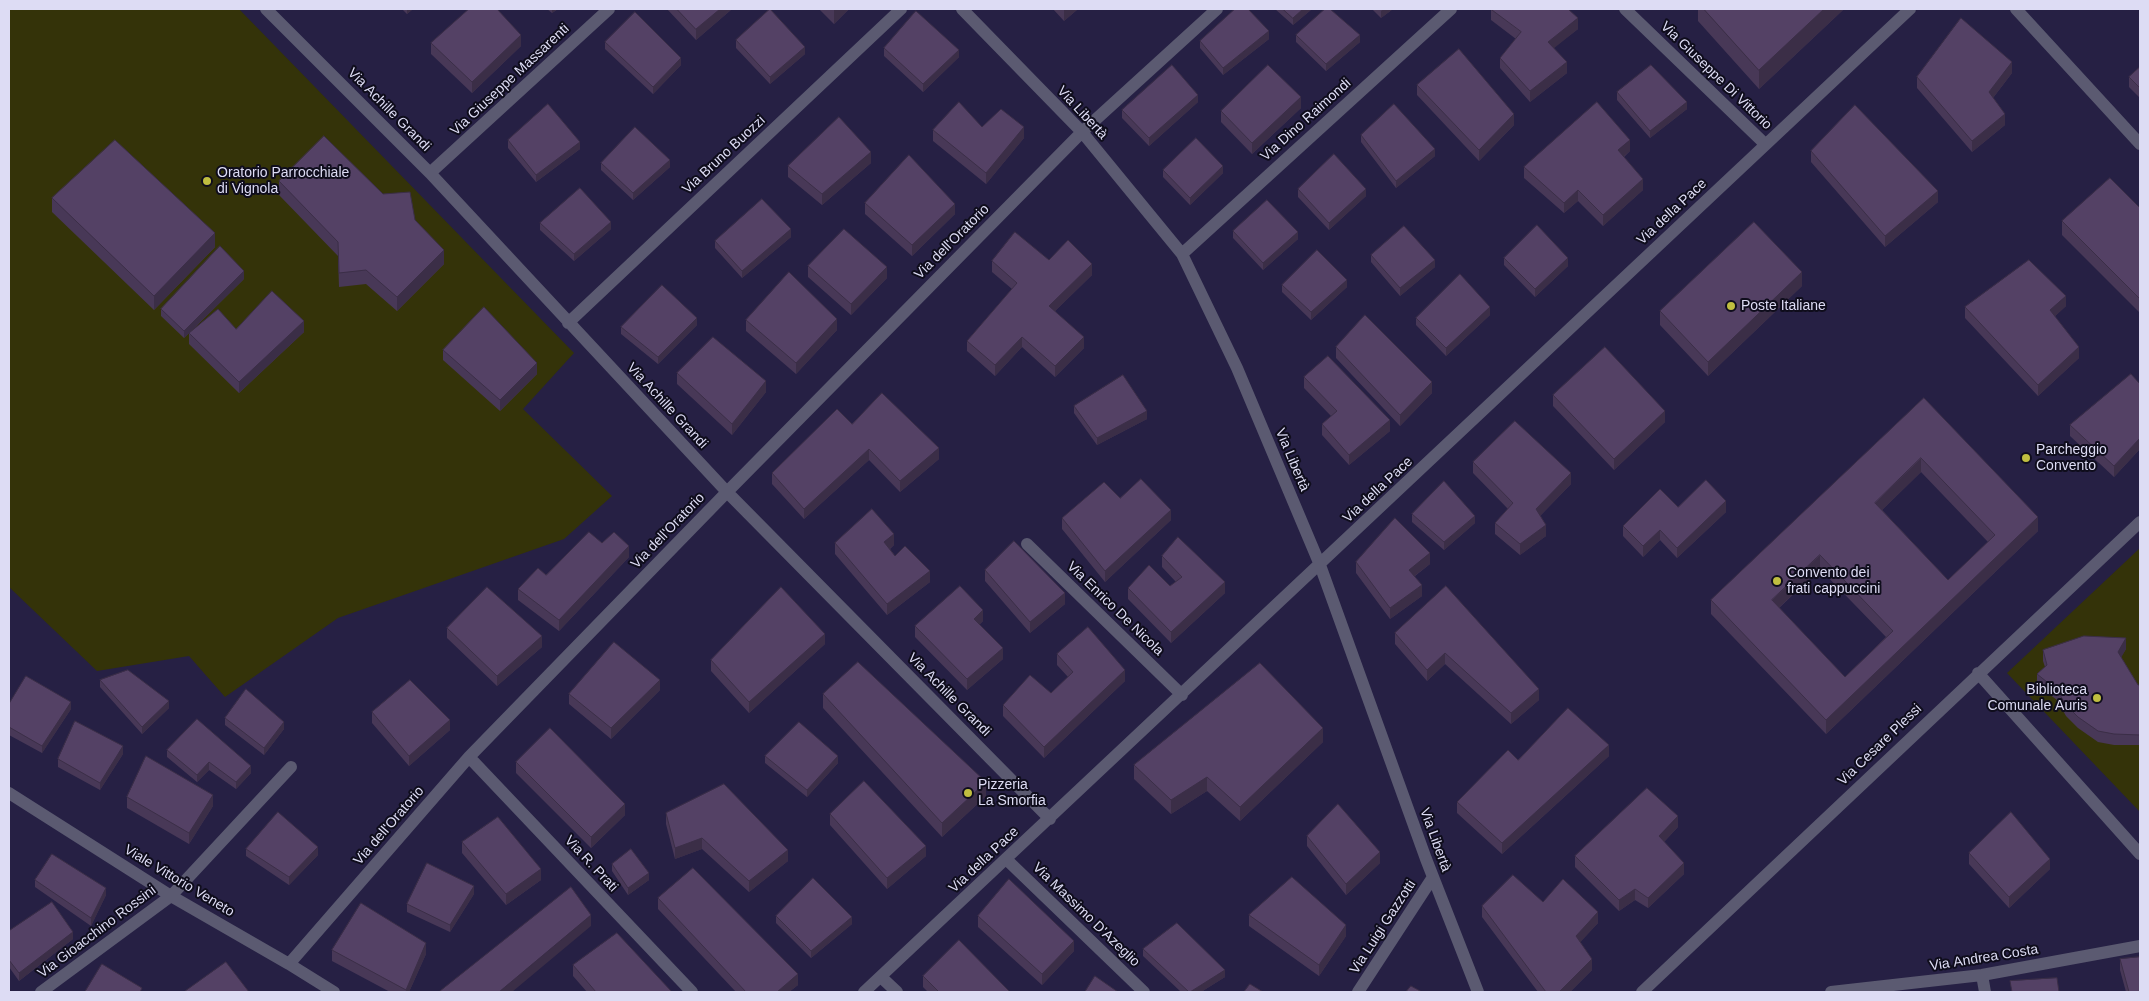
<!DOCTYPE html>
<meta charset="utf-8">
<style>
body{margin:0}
#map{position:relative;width:2149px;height:1001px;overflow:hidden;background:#262044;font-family:Helvetica,sans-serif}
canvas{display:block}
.frame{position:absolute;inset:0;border:10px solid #dddcf4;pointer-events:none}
</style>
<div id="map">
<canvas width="2149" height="1001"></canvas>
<div class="frame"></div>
</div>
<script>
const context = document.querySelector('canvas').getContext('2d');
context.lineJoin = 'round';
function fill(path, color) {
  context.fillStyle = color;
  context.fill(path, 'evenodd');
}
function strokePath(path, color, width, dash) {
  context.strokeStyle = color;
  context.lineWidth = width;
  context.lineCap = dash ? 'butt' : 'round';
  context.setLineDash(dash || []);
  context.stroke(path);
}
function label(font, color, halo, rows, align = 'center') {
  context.font = font + ' Helvetica,sans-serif';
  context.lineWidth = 4;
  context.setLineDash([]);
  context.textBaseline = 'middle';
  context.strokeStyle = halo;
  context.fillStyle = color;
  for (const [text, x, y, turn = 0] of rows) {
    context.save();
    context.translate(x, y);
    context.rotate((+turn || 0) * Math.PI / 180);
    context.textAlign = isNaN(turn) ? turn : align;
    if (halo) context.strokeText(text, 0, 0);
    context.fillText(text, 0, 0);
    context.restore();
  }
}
fill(new Path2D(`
 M9,9H239L574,353L523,409L612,496L564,539L338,618L225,697L189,656L97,671L9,587Z
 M2140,548V812L2007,673Z`), '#343309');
strokePath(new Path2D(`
 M266,9L430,173L727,492L1050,819
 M962,9L1082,132L1182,254L1237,368L1320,565L1426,859L1478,992
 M1625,9L1765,144
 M2016,9L2140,144
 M430,173L609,9
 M1182,254L1451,9
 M568,323L901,9
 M1027,544L1182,695
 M1978,673L2140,854
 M469,757L692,992
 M9,793L171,896L289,964L334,992
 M1006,859L1144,992
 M289,964L469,757L727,492L1082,132L1217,9
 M1982,975L1985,992
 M881,977L897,992
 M41,992L171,896L291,767
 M864,992L1910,9
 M1358,992L1433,877
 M1642,992L2140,522
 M1831,992L1982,975L2140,946`), '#5b5a71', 12);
fill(new Path2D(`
 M402,9H413L407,14Z
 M547,9H558L552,13Z
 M667,9H732L696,40Z
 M819,9H849L834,24Z
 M1053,9H1078L1064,21Z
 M1275,9H1312L1293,25Z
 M1372,9H1393L1381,18Z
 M1491,9L1578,29L1553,48L1567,73L1530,102L1500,68V58L1516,39L1491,20Z
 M1698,9H1844L1759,89L1698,21Z
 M1296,35L1360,42L1326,71L1296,42Z
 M1269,39L1223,75L1200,48V41Z
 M736,40L805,54L770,84L736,48Z
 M605,42L681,65L653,94L605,49Z
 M431,43L521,46L472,93L431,54Z
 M884,48L959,57L923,92L884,56Z
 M2140,67V98L2129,87V77Z
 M2012,73L1993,98L2005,125L1972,152L1917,88V77Z
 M1417,85L1514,125L1479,161L1417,95Z
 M1617,92L1687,109L1650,138L1617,100Z
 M1198,102L1149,146L1122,118V110Z
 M1301,108L1252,154L1221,122V111Z
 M982,127L1024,138L986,184L933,141V130Z
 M1361,135L1435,156L1396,188L1361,142Z
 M508,140L580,149L536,182L508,148Z
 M1630,151L1624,157L1643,190L1603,226L1578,201L1564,213L1524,178V167Z
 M1811,151L1938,202L1885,247L1811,162Z
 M601,163L670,167L633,200L601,170Z
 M871,163L822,205L788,177V166Z
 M1163,170L1223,173L1190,205L1163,177Z
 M279,181L383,194L415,220L444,264L397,311L366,284L339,287L338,256L279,195Z
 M1298,189L1366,196L1329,230L1298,197Z
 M52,198L215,247L154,310L52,212Z
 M865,203L955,214L912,256L865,214Z
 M2140,208L2139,312L2062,235V221Z
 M540,223L611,229L574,261L540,230Z
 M1233,231L1298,239L1263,270L1233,238Z
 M791,237L742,278L715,248V241Z
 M1371,255L1435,267L1400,296L1371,262Z
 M1504,258L1568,266L1535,297L1504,265Z
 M1049,260L1092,275L1055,311L1084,348L1055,377L1022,347L995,376L967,351V341L1012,289L992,272V261Z
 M808,266L887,278L851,315L808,277Z
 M244,279L184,338L161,316V309Z
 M1282,285L1347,287L1311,320L1282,292Z
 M1802,286L1708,376L1660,325V311Z
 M2066,306L2055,316L2079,358L2038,396L1965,318V307Z
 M1490,315L1446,356L1416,325V318Z
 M746,320L837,330L796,374L746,331Z
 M697,325L658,364L621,334V327Z
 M236,329L304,332L239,393L189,344V333Z
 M1336,347L1432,393L1400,426L1336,358Z
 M443,350L537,374L500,411L443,360Z
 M677,373L766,392L732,435L677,384Z
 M1304,377L1390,431L1349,465L1322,435V424L1331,416L1304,388Z
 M2140,384V449L2114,477L2070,436V425Z
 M1553,395L1665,422L1614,470L1553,406Z
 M1924,398L2038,531L1826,734L1711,614V600ZM1921,472L1988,542L1948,580L1882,510ZM1820,569L1886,637L1845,677L1779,608Z
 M1074,406L1147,419L1097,445L1074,413Z
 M852,424L939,459L900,492L869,460L804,519L772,484V473Z
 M1473,462L1571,484L1540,516L1546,536L1520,555L1495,534V523L1508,509L1473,473Z
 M1120,498L1171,520L1105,582L1062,529V518Z
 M1678,507L1726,512L1677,558L1660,540L1643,557L1623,536V526Z
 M1412,514L1475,523L1444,550L1412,522Z
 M602,543L629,557L559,631L518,600V589L546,575Z
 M835,543L894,545L890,549L895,556L930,582L887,615L835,554Z
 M1162,556L1225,593L1171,643L1128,599V588L1170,586L1176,582L1162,567Z
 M1356,562L1430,564L1415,576L1422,596L1390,619L1356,573Z
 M985,570L1065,604L1030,633L985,581Z
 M1446,586L1539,700L1511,724L1445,664L1427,681L1395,644V633Z
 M983,621L979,625L1003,659L967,690L915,637V626Z
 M447,628L542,647L497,686L447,638Z
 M825,644L749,713L711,671V660Z
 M2126,649L2121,657L2138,685H2140V745H2114L2098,742L2078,728L2066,716L2057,700L2037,685V674L2045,667L2043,661V650Z
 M1057,654L1125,681L1044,758L1003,716V705L1051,693L1068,677L1057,665Z
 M100,680L169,708L142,734L100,687Z
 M660,690L611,739L569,704V694Z
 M823,694L986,796L942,837L823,708Z
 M9,704L71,709L42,753L9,735Z
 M372,712L450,730L409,766L372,723Z
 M225,718L284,729L264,755L225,725Z
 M1323,742L1240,821L1207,791L1171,814L1134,779V765Z
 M167,750L251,773L236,789L209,770L197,782L167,757Z
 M123,754L100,790L58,767V759Z
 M765,756L838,763L807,797L765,763Z
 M1609,756L1502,854L1457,813V802L1518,760Z
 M516,762L625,815L591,848L516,773Z
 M127,797L213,806L189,844L127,808Z
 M666,813L788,861L749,892L702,849L675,859L666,824Z
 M830,814L926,856L887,889L830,825Z
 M1678,827L1664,842L1684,874L1648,908L1635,900L1619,911L1575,867V856Z
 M1307,836L1380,863L1346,895L1307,846Z
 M462,842L541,880L506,905L462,853Z
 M246,849L318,855L289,885L246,856Z
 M1969,853L2050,869L2009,908L1969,864Z
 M612,864L649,880L628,895L612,871Z
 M35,880L106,895L91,926L35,887Z
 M474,894L450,932L407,912V904Z
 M658,898L798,985L789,992H736L658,909Z
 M1543,902L1598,923L1580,942L1592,970L1570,992H1538L1482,917V906Z
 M1249,915L1346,936L1319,976L1249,926Z
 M776,916L852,924L811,958L776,923Z
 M978,916L1074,951L1042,985L978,927Z
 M9,931L73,939L19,981L9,967Z
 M1143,949L1225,977L1201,992H1181L1143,956Z
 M332,950L426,954L409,992H390L332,961Z
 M2120,959L2140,992H2126L2120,970Z
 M573,965L672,992H587L573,976Z
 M923,976L1009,992H928L923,987Z`), '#483857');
fill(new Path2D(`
 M407,9H413L407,14Z
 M552,9H558L552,13Z
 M720,9H732L696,40V29Z
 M835,9H849L834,24V10Z
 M1066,9H1078L1064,21V10Z
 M1303,9H1312L1293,25V18Z
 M1384,9H1393L1381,18V11Z
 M1824,9H1844L1759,89V70Z
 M1578,18V29L1548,53V42Z
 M1269,31V39L1223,75V68Z
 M521,35V46L472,93V82Z
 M1360,35V42L1326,71V64Z
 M805,47V54L770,84V77Z
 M959,50V57L923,92V84Z
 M681,58V65L653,94V87Z
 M1567,62V73L1530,102V91Z
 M2012,62V73L1989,103V92Z
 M1198,95V102L1149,146V138Z
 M1301,97V108L1252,154V143Z
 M1687,102V109L1650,138V131Z
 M1514,114V125L1479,161V150Z
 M2005,114V125L1972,152V141Z
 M1024,127V138L986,184V173Z
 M1630,140V151L1618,161V150Z
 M580,142V149L536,182V175Z
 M1435,149V156L1396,188V181Z
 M871,152V163L822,205V194Z
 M670,160V167L633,200V193Z
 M1223,166V173L1190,205V198Z
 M1643,179V190L1603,226V215Z
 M1366,189V196L1329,230V223Z
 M1578,190V201L1564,213V203Z
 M1938,191V202L1885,247V236Z
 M955,204V214L912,256V245Z
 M611,222V229L574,261V254Z
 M791,229V237L742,278V271Z
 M1298,232V239L1263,270V263Z
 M215,233V247L154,310V296Z
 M444,250V264L397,311V297Z
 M1568,258V266L1535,297V289Z
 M1435,260V267L1400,296V288Z
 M1092,264V275L1049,317V306Z
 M887,267V278L851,315V304Z
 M244,271V279L184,338V331Z
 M1802,272V286L1708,376V362Z
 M1347,280V287L1311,320V312Z
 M2066,296V306L2050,321V310Z
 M2140,297V310L2139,312V298Z
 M1490,307V315L1446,356V348Z
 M697,318V325L658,364V357Z
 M837,319V330L796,374V363Z
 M304,321V332L239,393V382Z
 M1022,337V347L995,376V365Z
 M1084,337V348L1055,377V366Z
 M2079,347V358L2038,396V385Z
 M537,363V374L500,411V400Z
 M766,381V392L732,435V424Z
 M1432,382V393L1400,426V415Z
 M1147,411V419L1097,445V438Z
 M1665,411V422L1614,470V459Z
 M1390,420V431L1349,465V455Z
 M2140,438V449L2114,477V466Z
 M939,448V459L900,492V481Z
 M869,449V460L804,519V509Z
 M1921,458V472L1875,517V503Z
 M1571,473V484L1536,520V509Z
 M1726,501V512L1677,558V548Z
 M1171,510V520L1105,582V571Z
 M1475,516V523L1444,550V542Z
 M2038,517V531L1826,734V720Z
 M1546,525V536L1520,555V544Z
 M1660,530V540L1643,557V546Z
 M894,534V545L884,553V542Z
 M629,546V557L559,631V620Z
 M1430,553V564L1409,580V570Z
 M1820,555V569L1772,614V600Z
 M930,571V582L887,615V604Z
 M1225,582V593L1171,643V632Z
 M1422,585V596L1390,619V608Z
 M1065,593V604L1030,633V622Z
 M983,610V621L974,630V619Z
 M825,634V644L749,713V702Z
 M542,636V647L497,686V676Z
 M2126,638V649L2118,663V652Z
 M1003,648V659L967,690V679Z
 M1445,653V664L1427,681V670Z
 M1125,670V681L1044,758V747Z
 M660,680V690L611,739V728Z
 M1539,689V700L1511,724V713Z
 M169,701V708L142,734V727Z
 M71,702V709L42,753V746Z
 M450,720V730L409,766V756Z
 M284,722V729L264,755V748Z
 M1323,728V742L1240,821V807Z
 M1609,745V756L1502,854V843Z
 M123,746V754L100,790V783Z
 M838,756V763L807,797V790Z
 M209,762V770L197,782V775Z
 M251,766V773L236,789V782Z
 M1207,777V791L1171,814V800Z
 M986,782V796L942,837V823Z
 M213,795V806L189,844V833Z
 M625,804V815L591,848V837Z
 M1678,816V827L1659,847V836Z
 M702,838V849L675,859V848Z
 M926,846V856L887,889V878Z
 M318,847V855L289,885V877Z
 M788,850V861L749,892V881Z
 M1380,852V863L1346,895V884Z
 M2050,859V869L2009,908V897Z
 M1684,863V874L1648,908V898Z
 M541,869V880L506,905V894Z
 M649,873V880L628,895V888Z
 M474,886V894L450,932V925Z
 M106,888V895L91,926V918Z
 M1635,889V900L1619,911V900Z
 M1598,912V923L1576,947V936Z
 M591,915V926L512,992H499Z
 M852,917V924L811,958V951Z
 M1346,925V936L1319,976V965Z
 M73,932V939L19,981V973Z
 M1074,941V951L1042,985V974Z
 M426,943V954L409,992H406V990Z
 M1592,959V970L1570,992H1559Z
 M1225,970V977L1201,992H1190Z
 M798,974V985L789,992H777Z`), '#3b2e47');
const building = new Path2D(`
 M469,9H497L521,35L472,82L431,43Z
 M677,9H720L696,29Z
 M770,9L805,47L770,77L736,40Z
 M1235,9H1248L1269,31L1223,68L1200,41Z
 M1283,9H1303L1293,18Z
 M1325,9H1330L1360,35L1326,64L1296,35Z
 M1491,9H1568L1578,18L1548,42L1567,62L1530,91L1500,58L1521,32Z
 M1704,9H1824L1759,70Z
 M916,11L959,50L923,84L884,48Z
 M635,12L681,58L653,87L605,42Z
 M1961,18L2012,62L1989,92L2005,114L1972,141L1917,77Z
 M1459,49L1514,114L1479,150L1417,85Z
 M1172,65L1198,95L1149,138L1122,110Z
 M1268,65L1301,97L1252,143L1221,111Z
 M1651,65L1687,102L1650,131L1617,92Z
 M2140,67V88L2129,77Z
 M959,102L982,127L1001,109L1024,127L986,173L933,130Z
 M1597,102L1630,140L1618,150L1643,179L1603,215L1578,190L1564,203L1524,167Z
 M548,104L580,142L536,175L508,140Z
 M1394,104L1435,149L1396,181L1361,135Z
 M1855,105L1938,191L1885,236L1811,151Z
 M839,117L871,152L822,194L788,166Z
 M635,127L670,160L633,193L601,163Z
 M324,136L383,194L410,192L415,220L444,250L397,297L366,270L339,273L338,242L279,181Z
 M1196,138L1223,166L1190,198L1163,170Z
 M115,140L215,233L154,296L52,198Z
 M1334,154L1366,189L1329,223L1298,189Z
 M909,155L955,204L912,245L865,203Z
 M2110,178L2140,208V297L2139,298L2062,221Z
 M580,188L611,222L574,254L540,223Z
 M762,199L791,229L742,271L715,241Z
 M1267,200L1298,232L1263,263L1233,231Z
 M1754,222L1802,272L1708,362L1660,311Z
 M1537,225L1568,258L1535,289L1504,258Z
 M1404,226L1435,260L1400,288L1371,255Z
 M844,229L887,267L851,304L808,266Z
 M1015,232L1049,260L1068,240L1092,264L1049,306L1084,337L1055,366L1022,337L995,365L967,341L1017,283L992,261Z
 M220,246L244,271L184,331L161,309Z
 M1317,250L1347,280L1311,312L1282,285Z
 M2029,260L2066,296L2050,310L2079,347L2038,385L1965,307Z
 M789,272L837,319L796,363L746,320Z
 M1460,274L1490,307L1446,348L1416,318Z
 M662,285L697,318L658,357L621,327Z
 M272,291L304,321L239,382L189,333L218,309L236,329Z
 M484,307L537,363L500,400L443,350Z
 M1365,315L1432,382L1400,415L1336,347Z
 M713,337L766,381L732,424L677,373Z
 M1605,347L1665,411L1614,459L1553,395Z
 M1328,356L1390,420L1349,455L1322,424L1337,411L1304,377Z
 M2131,374L2140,384V438L2114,466L2070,425Z
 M1123,375L1147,411L1097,438L1074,406Z
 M882,393L939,448L900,481L869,449L804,509L772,473L837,409L852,424Z
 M1924,398L2038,517L1826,720L1711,600ZM1921,458L1995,535L1948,580L1875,503ZM1820,555L1893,631L1845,677L1772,600Z
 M1515,421L1571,473L1536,509L1546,525L1520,544L1495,523L1513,503L1473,462Z
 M1141,479L1171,510L1105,571L1062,518L1104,482L1120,498Z
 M1706,480L1726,501L1677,548L1660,530L1643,546L1623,526L1660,489L1678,507Z
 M1444,481L1475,516L1444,542L1412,514Z
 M872,509L894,534L884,542L895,556L905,546L930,571L887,604L835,543Z
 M1395,518L1430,553L1409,570L1422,585L1390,608L1356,562Z
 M589,532L602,543L614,532L629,546L559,620L518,589L538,568L546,575Z
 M1178,537L1225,582L1171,632L1128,588L1149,565L1170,586L1182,577L1162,556Z
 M1014,541L1065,593L1030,622L985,570Z
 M960,586L983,610L974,619L1003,648L967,679L915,626Z
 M1446,586L1539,689L1511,713L1445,653L1427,670L1395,633Z
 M487,587L542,636L497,676L447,628Z
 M781,587L825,634L749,702L711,660Z
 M1088,627L1125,670L1044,747L1003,705L1030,675L1051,693L1073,672L1057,654Z
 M2084,636L2126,638L2118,652L2138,685H2140V735L2114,734L2098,731L2078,717L2066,705L2057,690L2037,674L2047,665L2043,650Z
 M614,642L660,680L611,728L569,694Z
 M858,662L986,782L942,823L823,694Z
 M1260,663L1323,728L1240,807L1207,777L1171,800L1134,765Z
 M128,670L169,701L142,727L100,680Z
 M26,676L71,702L42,746L9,727V704Z
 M410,680L450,720L409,756L372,712Z
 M246,689L284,722L264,748L225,718Z
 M1568,708L1609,745L1502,843L1457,802L1508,750L1518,760Z
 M197,719L251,766L236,782L209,762L197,775L167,750Z
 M75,721L123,746L100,783L58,759Z
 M799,722L838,756L807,790L765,756Z
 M550,728L625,804L591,837L516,762Z
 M146,756L213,795L189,833L127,797Z
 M864,781L926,846L887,878L830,814Z
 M724,784L788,850L749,881L702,838L675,848L666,813Z
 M1647,788L1678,816L1659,836L1684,863L1648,898L1635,889L1619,900L1575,856Z
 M1338,804L1380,852L1346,884L1307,836Z
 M278,812L318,847L289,877L246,849Z
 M2011,812L2050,859L2009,897L1969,853Z
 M498,817L541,869L506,894L462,842Z
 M631,849L649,873L628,888L612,864Z
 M52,854L106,888L91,918L35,880Z
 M427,863L474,886L450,925L407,904Z
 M693,868L798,974L777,992H746L658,898Z
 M1513,875L1543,902L1563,879L1598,912L1576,936L1592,959L1559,992H1546L1482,906Z
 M1292,877L1346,925L1319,965L1249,915Z
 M813,878L852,917L811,951L776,916Z
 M1009,879L1074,941L1042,974L978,916Z
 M571,887L591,915L499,992H439Z
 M52,902L73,932L19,973L9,960V931Z
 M361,903L426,943L406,990L332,950Z
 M1177,923L1225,970L1190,992H1189L1143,949Z
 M617,933L672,992H596L573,965Z
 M959,940L1009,991V992H939L923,976Z
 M2140,957V992H2129L2120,959Z
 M226,962L249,992H184Z
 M102,964L142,988L140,992H85Z
 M1095,976L1118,992H1085Z
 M2057,978L2059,992H2012L2010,981Z
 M1250,984L1263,992H1244Z
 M1411,986L1422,992H1406Z`);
fill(building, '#544165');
strokePath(building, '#3b2e47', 1);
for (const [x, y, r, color] of [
 [207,181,5,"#c0be40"],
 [1731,306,5,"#c0be40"],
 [2026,458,5,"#c0be40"],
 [1777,581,5,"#c0be40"],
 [2097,698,5,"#c0be40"],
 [968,793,5,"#c0be40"]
]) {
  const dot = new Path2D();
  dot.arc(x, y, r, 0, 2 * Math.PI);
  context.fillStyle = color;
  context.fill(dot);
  strokePath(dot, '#0f0d1c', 2);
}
label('14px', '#dddcf4', '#0f0d1c', [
 ["Via Giuseppe Di Vittorio",1716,76,44],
 ["Via Giuseppe Massarenti",510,80,-43],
 ["Via Achille Grandi",389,110,45],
 ["Via Libertà",1082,113,47],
 ["Via Dino Raimondi",1306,120,-42],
 ["Via Bruno Buozzi",724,155,-43],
 ["Via della Pace",1672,212,-43],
 ["Via dell'Oratorio",952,242,-45],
 ["Via Achille Grandi",667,406,47],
 ["Via Libertà",1292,460,67],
 ["Via della Pace",1378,490,-43],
 ["Via dell'Oratorio",668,531,-46],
 ["Via Enrico De Nicola",1115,609,44],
 ["Via Achille Grandi",949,695,45],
 ["Via Cesare Plessi",1880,745,-44],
 ["Via dell'Oratorio",389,826,-49],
 ["Via Libertà",1435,840,70],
 ["Via della Pace",984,860,-43],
 ["Via R. Prati",591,864,47],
 ["Viale Vittorio Veneto",179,881,31],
 ["Via Massimo D'Azeglio",1086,915,44],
 ["Via Luigi Gazzotti",1383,927,-57],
 ["Via Gioacchino Rossini",97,932,-37],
 ["Via Andrea Costa",1984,958,-9]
]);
label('14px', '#dddcf4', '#0f0d1c', [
 ["Oratorio Parrocchiale",217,173],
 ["di Vignola",217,189],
 ["Poste Italiane",1741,306],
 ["Parcheggio",2036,450],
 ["Convento",2036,466],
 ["Convento dei",1787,573],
 ["frati cappuccini",1787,589],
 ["Biblioteca",2087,690,"right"],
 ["Comunale Auris",2087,706,"right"],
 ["Pizzeria",978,785],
 ["La Smorfia",978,801]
], 'left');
</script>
